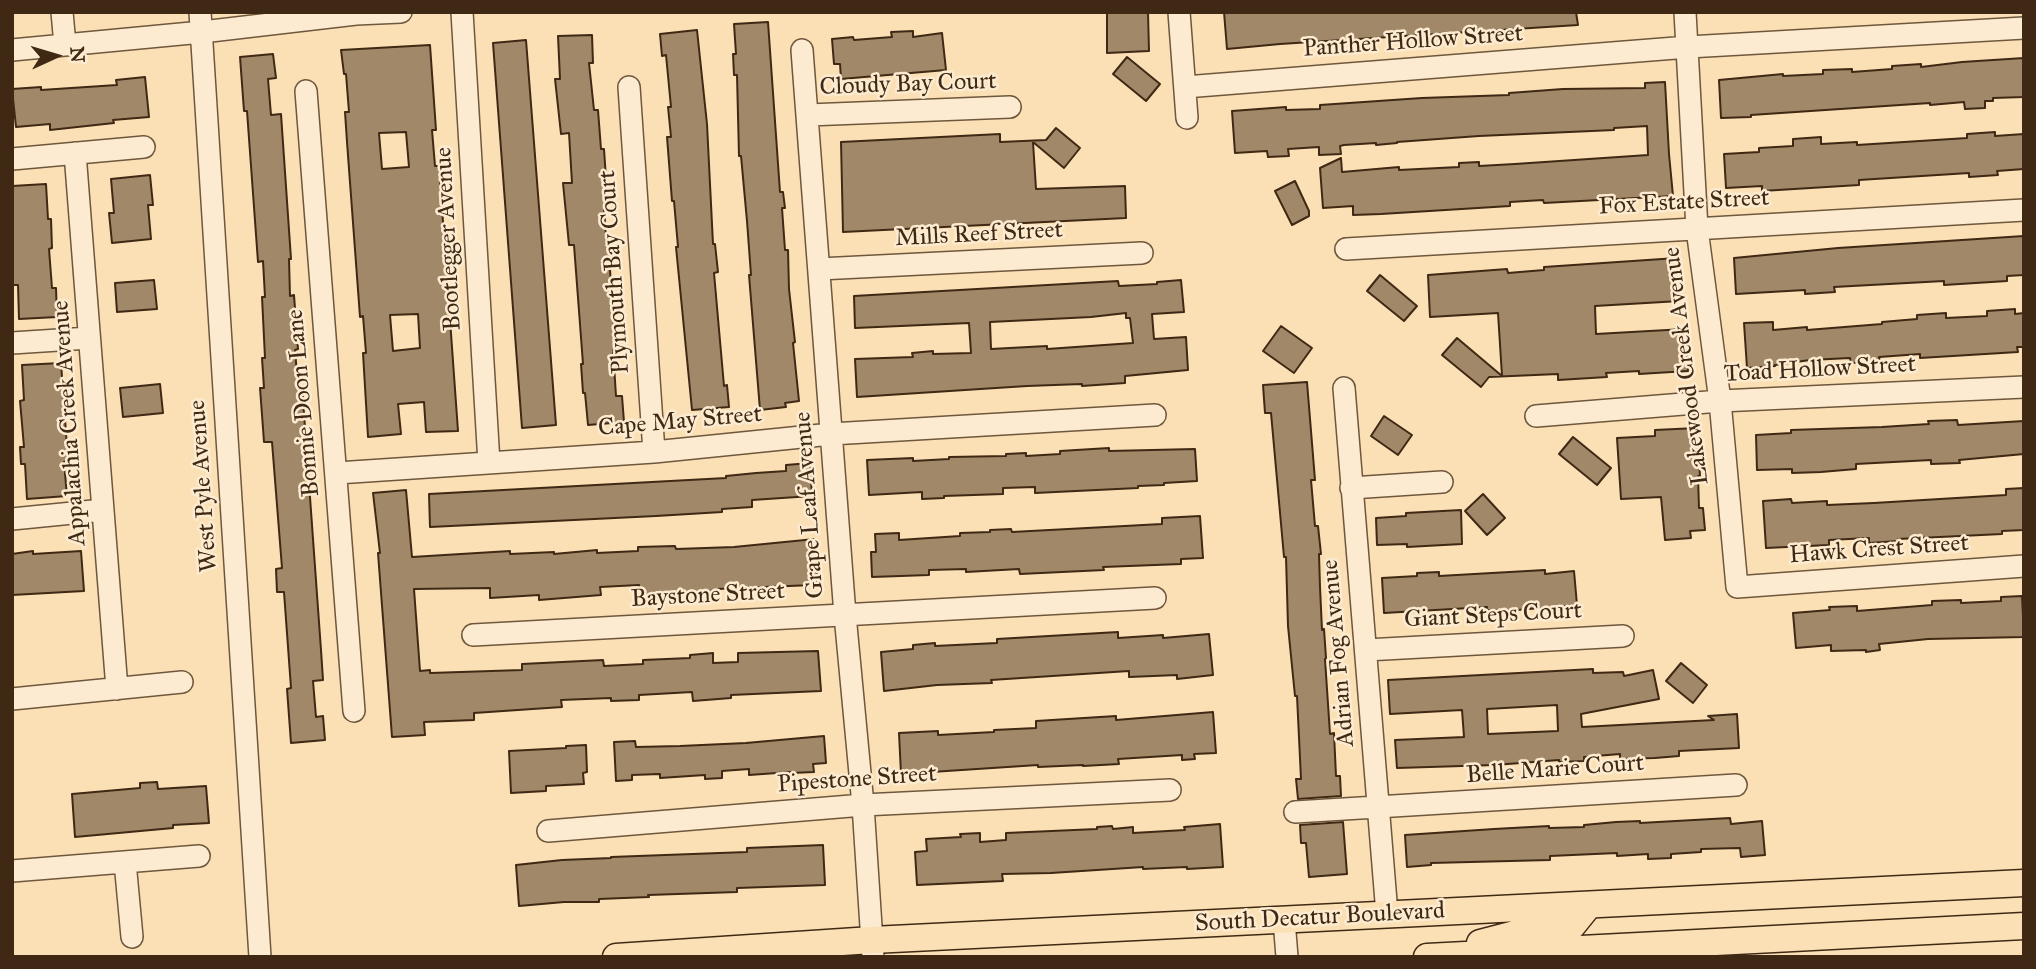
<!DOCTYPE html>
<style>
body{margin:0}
#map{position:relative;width:2036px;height:969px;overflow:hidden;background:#fbe0b6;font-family:"IM FELL Great Primer",serif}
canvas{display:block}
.frame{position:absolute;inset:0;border:14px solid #3f2914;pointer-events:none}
.north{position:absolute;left:21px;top:21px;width:70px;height:70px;-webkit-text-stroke:5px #fcebd0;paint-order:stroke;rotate:86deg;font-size:19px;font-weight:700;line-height:28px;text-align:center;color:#3f2914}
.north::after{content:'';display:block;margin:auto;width:24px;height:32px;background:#3f2914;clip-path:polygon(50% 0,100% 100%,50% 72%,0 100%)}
</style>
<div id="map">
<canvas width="2036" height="969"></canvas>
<div class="frame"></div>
<div class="north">N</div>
</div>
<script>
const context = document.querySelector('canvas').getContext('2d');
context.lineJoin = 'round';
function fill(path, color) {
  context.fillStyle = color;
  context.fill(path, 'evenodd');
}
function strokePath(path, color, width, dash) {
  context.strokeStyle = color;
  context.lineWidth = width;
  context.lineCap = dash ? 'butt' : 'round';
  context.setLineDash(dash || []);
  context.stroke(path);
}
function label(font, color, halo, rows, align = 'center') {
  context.font = font + ' "IM FELL Great Primer",serif';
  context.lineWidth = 5;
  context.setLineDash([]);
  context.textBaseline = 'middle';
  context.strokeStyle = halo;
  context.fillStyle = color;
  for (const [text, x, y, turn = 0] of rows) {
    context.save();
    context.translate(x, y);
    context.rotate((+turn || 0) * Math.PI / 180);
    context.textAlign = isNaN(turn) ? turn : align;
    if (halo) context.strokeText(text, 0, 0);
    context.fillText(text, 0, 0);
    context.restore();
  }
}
const building = new Path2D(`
 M1107,12H1148L1149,51L1107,53Z
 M1224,12H1576L1578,25L1280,44L1227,49Z
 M768,22L780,192H783L785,208H782L785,250H788L789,289L795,342L793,343L799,401L785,403L786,407L760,410L749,275H751L747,221L741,156H739L737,75H734L733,54H736L734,24Z
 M697,30L707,124L713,244H715L718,272L714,273L717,307L724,386L727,385L729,407L692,410L676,247H678L674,201H672L667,137H671L668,107H671L666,55L662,56L660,34Z
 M913,31V37L942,33L946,70L841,79L840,64H834L832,39L853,37L854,40L892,37L891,32Z
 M592,35L593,63H589L594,110H598L601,149H604L608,208L604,209L607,249H609L611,288H613L615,317H613L616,350H613L616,396H622L624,422L588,425L585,393H583L581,364H583L574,245H569L563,183H572L569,133L561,134L555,79H560L558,36Z
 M526,40L556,425L522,428L493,43Z
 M430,45L436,130H432L435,166H439L458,431L426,432L424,402L398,404L401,434L368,437L363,353H366L363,316L360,317L347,142L345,112H349L346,74H344L341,50ZM406,132L409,167L382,169L379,133ZM418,314L420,348L393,351L390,315Z
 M273,54L276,78L268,79L271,115L281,114L291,259H289L290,296L294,295L298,349L295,350L298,386H302L321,650L323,680L313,681L316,717L323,716L325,740L291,743L287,689L291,688L284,592H277L276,569L282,568L272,442H264L260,388H264L262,358H265L262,297H265L263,261L258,262L247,111H244L240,57Z
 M1127,57L1160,84L1146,101L1113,74Z
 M2024,58V97L1993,98V101H1985V108L1965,109L1964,102L1930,105V103L1751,115V117L1721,118L1719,80L1783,74V76L1823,74V70L1852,69V72L1892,69V66L1921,64V67L1962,62Z
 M145,77L149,117L113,120L114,123L50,130V124L16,127L12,89L41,87V90L117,85L116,80Z
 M1665,82L1669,154L1673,196L1544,203L1543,200L1510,202V206L1381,214L1353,215V206L1323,208L1320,168L1341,158L1342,172L1399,167V170L1459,167V163L1479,162V166L1515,164L1648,155L1647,126L1614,128V130L1479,136L1397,142V143L1376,145V143L1344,145L1340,146L1341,154L1319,155V147L1288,149L1289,156L1268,157L1267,151L1235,153L1232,111L1286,107V110L1320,109V105L1422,98L1509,95V93L1563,89L1645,88V83Z
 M1056,128L1080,148L1064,168L1033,142L1036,189L1125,186L1126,218L843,232L841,142L1000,134V142L1046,140Z
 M1995,132V136L2024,134V169L1997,171L1998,175L1969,177V173L1859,180V185L1762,191V186L1726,188L1724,154L1759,152V148L1793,146V139L1821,137V144L1857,142V145L1967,138V134Z
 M150,175L153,205H148L151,239L112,243L109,213H114L111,179Z
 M1295,181L1309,211V216L1292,225L1275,191Z
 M46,184L48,219H51L52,248L49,249L52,288H56L57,317L19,319L18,285H12V186Z
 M2024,236V275L2007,276V281L1944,285V281L1834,287L1835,292L1805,294V290L1736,294L1734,258L1838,248Z
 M1677,258L1680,301L1595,306L1596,334L1685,329L1688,371L1639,374V371L1606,373L1607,377L1558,380V374L1489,377L1481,387L1442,355L1457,338L1502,376L1498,313L1430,317L1428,275L1507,269L1508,273L1544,270V267Z
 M1380,275L1417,306L1404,321L1367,291Z
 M154,280L157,309L117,312L115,283Z
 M1181,280L1184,312L1152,314L1154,339L1186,337L1188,370L1125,376V383L1082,386V384L1027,386L857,397L855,359L913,357L912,353L933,351V354L971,353L969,323L855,328L854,296L1118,281L1119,286L1157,284V282ZM1126,313V318H1130L1133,343L1047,349V346L991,349L990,322L1091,317Z
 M2015,309V314L2024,313V347H2017L2018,352L1920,358V354L1879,357L1880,362L1851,363L1850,358L1810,360L1775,365V366L1747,368L1744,323L1773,322V330L1807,327V330L1882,324V322L1917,319V315L1946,313V318L1987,316V311Z
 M1281,326L1312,348L1294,373L1263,351Z
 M61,363L68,461L64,462L67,496L27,499L25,464H21L20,447H24L20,401L24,400L22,365Z
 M1307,382L1315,480H1311L1315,526H1318L1321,554H1319L1320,587L1322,630L1324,629L1326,658L1325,659L1330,734L1334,733L1336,776H1340L1341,796L1298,799L1296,779H1301L1297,696H1295L1288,626L1286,557H1284L1271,413H1265L1263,385Z
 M160,384L163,413L123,417L120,388Z
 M1384,416L1412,435L1398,455L1371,436Z
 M1957,420L1958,425L2024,421V454L1959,460L1960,463L1931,464V460L1856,464V469L1821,472L1792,473V469L1757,470L1756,435L1791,433V430L1882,427L1929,424L1928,421Z
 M1697,428L1700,476H1698L1699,508H1703L1705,530L1690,531L1691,538L1665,540L1661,497L1621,499L1617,438L1655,436V430Z
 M1573,437L1611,468L1597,485L1559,454Z
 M1109,448V451L1195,449L1197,481L1164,483V485L1138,486V488L1035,493V487L1003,488V494L944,496V498L922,499V492L869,495L867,460L913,458V461L949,459V457L1006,456V454L1026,453V456L1060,454V451Z
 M810,463L812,496L752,500V507L722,509V512L656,516L430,527L429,494L726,478V476L756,473L786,471V465Z
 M2024,488V530L2002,531V534L1898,539V541L1869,543V538L1829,540V545L1766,548L1763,501L1791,499L1792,503L1827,501V505L1874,503L2006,495V489Z
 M406,490L412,557L510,551V554L554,552V554L597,550V553L638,551V547L675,546L676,549L734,547L815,539L818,582H812L813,585L717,589V590L709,591V592H658V595L640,596L639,585L600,587L601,595L539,600V595L490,598V588L414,589L420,671L430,670V673L522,670V664L603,660L604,666L643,664V660L690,658V655L713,653V663L738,662V653L818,651L821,691L731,695V698L693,701L692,692L639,695V700L611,701V698L561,700L562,707L474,713V720L424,722L425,735L392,737L378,553H380L373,493Z
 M1483,494L1505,518L1487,535L1465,511Z
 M1461,510L1462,544L1407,547V544L1377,545L1376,518L1406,516V513Z
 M1200,516L1203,558L1181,559V564L1103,567L1104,570L1020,574L1019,569L966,572V569L929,570V575L872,577L871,552H876L875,534L899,533V540L960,536V533L990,532V530L1011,529L1012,532L1162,524V518Z
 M33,551V554L81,551L84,591L12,595V554Z
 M1545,570V574L1574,571L1577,605L1517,610H1487V607L1384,613L1382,578L1417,576V573L1439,572V576Z
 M2022,596L2024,637L1928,639L1879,644L1880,650L1866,652V650L1831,651V645L1796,648L1793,613L1830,610L1829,607L1857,606V611L1932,605V601L1961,600V603L2001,601V597Z
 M1118,632V638L1163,635V638L1209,634L1213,675L1177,679V675L1129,677V671L991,680L992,683L937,685L884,691L881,652L913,649V645L935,643V646L997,643V639Z
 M1681,663L1707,685L1693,703L1666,681Z
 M1593,669V673L1623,672L1624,676L1653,670L1659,699L1581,714L1582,727L1714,720L1708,716L1737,714L1739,748L1679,751V756L1655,758L1620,759V754L1584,757V761L1559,762V760L1495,765L1397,768L1395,740L1464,737L1462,710L1390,714L1388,680ZM1557,705L1558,731L1488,734L1487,709Z
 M1213,712L1216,753L1194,754L1195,759L1182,760V755L1118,759L1119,764L1083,766V765L1038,767V765L901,774L899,733L938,731V735L994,732V730L1036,728V721L1116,716V720Z
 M824,736L826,763L813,764L814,772L791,773V772L749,775V769L722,771V778L705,779V775L660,778V774L632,775V780L616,781L614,742L635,741L636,747L680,746L746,743Z
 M586,745L587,772L583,773L584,784L546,786V791L511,793L509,751L566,748V746Z
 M157,782L158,789L206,786L209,823L173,825V828L75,837L72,794L140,788V783Z
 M1730,818L1731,824L1762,821L1765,855L1741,857L1740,848L1701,849V852L1671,854V858L1648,859V854L1617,856V853L1550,856V860L1431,863V865L1407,867L1405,835L1494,829L1549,826V828L1584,827V825L1616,822L1640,821V823Z
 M1343,822L1347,874L1309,877L1306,843H1301L1300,825Z
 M1220,824L1223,867L1187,869V867L1143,869V867L1051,873L1002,874L1003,881L917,885L915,852L927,851L926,839L961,837L960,834L980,833V842L1006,840V833L1097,829V827L1112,826L1113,829L1133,827V833L1185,830L1184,827Z
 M823,845L825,885L737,888V892L648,895L649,897L599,899V902H564L519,906L516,865L562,860L611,858V857L747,852V848Z`);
fill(building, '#a18868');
strokePath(building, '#3f2914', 2);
const minor = new Path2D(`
 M62,12L65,45
 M200,12L260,957
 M462,12L489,463
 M1179,12L1187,118
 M1685,12L1697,229L1720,401L1737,587L2024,566
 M12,50L202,32L356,14L401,12
 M802,50L845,615L863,805L873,957
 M629,87L654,452
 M1185,87L1688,47L2024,28
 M306,91L354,711
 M808,115L1010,107
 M75,153L117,689
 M12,159L144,147
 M1346,249L2024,210
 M819,269L1142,253
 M12,343L89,338
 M1344,388L1387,914
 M1536,416L1720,401L2024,387
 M337,473L654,452L831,434L1155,415
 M1351,488L1442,482
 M12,519L103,510
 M473,635L1155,598
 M1366,650L1623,636
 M12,699L182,682
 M1295,812L1736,785
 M548,831L863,805L1170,790
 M125,862L132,937
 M12,871L199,856
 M1284,920L1287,957`);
const major = new Path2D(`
 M1480,943L1534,929L1572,926L1589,905
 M616,957L872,940L2024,883
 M1427,957L2024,926`);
strokePath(minor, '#6e573c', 24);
strokePath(major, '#3f2914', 29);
strokePath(minor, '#fcebd0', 21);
strokePath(major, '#fbe0b6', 26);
label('24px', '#3f2914', '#fcebd0', [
 ["Panther Hollow Street",1413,42,-4],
 ["Cloudy Bay Court",908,85,-2],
 ["Fox Estate Street",1684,203,-3],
 ["Mills Reef Street",979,235,-3],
 ["Bootlegger Avenue",449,239,-93],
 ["Plymouth Bay Court",615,272,-94],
 ["Lakewood Creek Avenue",1687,366,-97],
 ["Toad Hollow Street",1820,370,-3],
 ["Bonnie Doon Lane",304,403,-95],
 ["Cape May Street",680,422,-5],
 ["Appalachia Creek Avenue",70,423,-94],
 ["West Pyle Avenue",204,486,-94],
 ["Grape Leaf Avenue",810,505,-94],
 ["Hawk Crest Street",1879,550,-4],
 ["Baystone Street",708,596,-3],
 ["Giant Steps Court",1493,616,-3],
 ["Adrian Fog Avenue",1339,653,-95],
 ["Belle Marie Court",1555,770,-4],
 ["Pipestone Street",857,780,-4],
 ["South Decatur Boulevard",1320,918,-3]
]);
</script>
